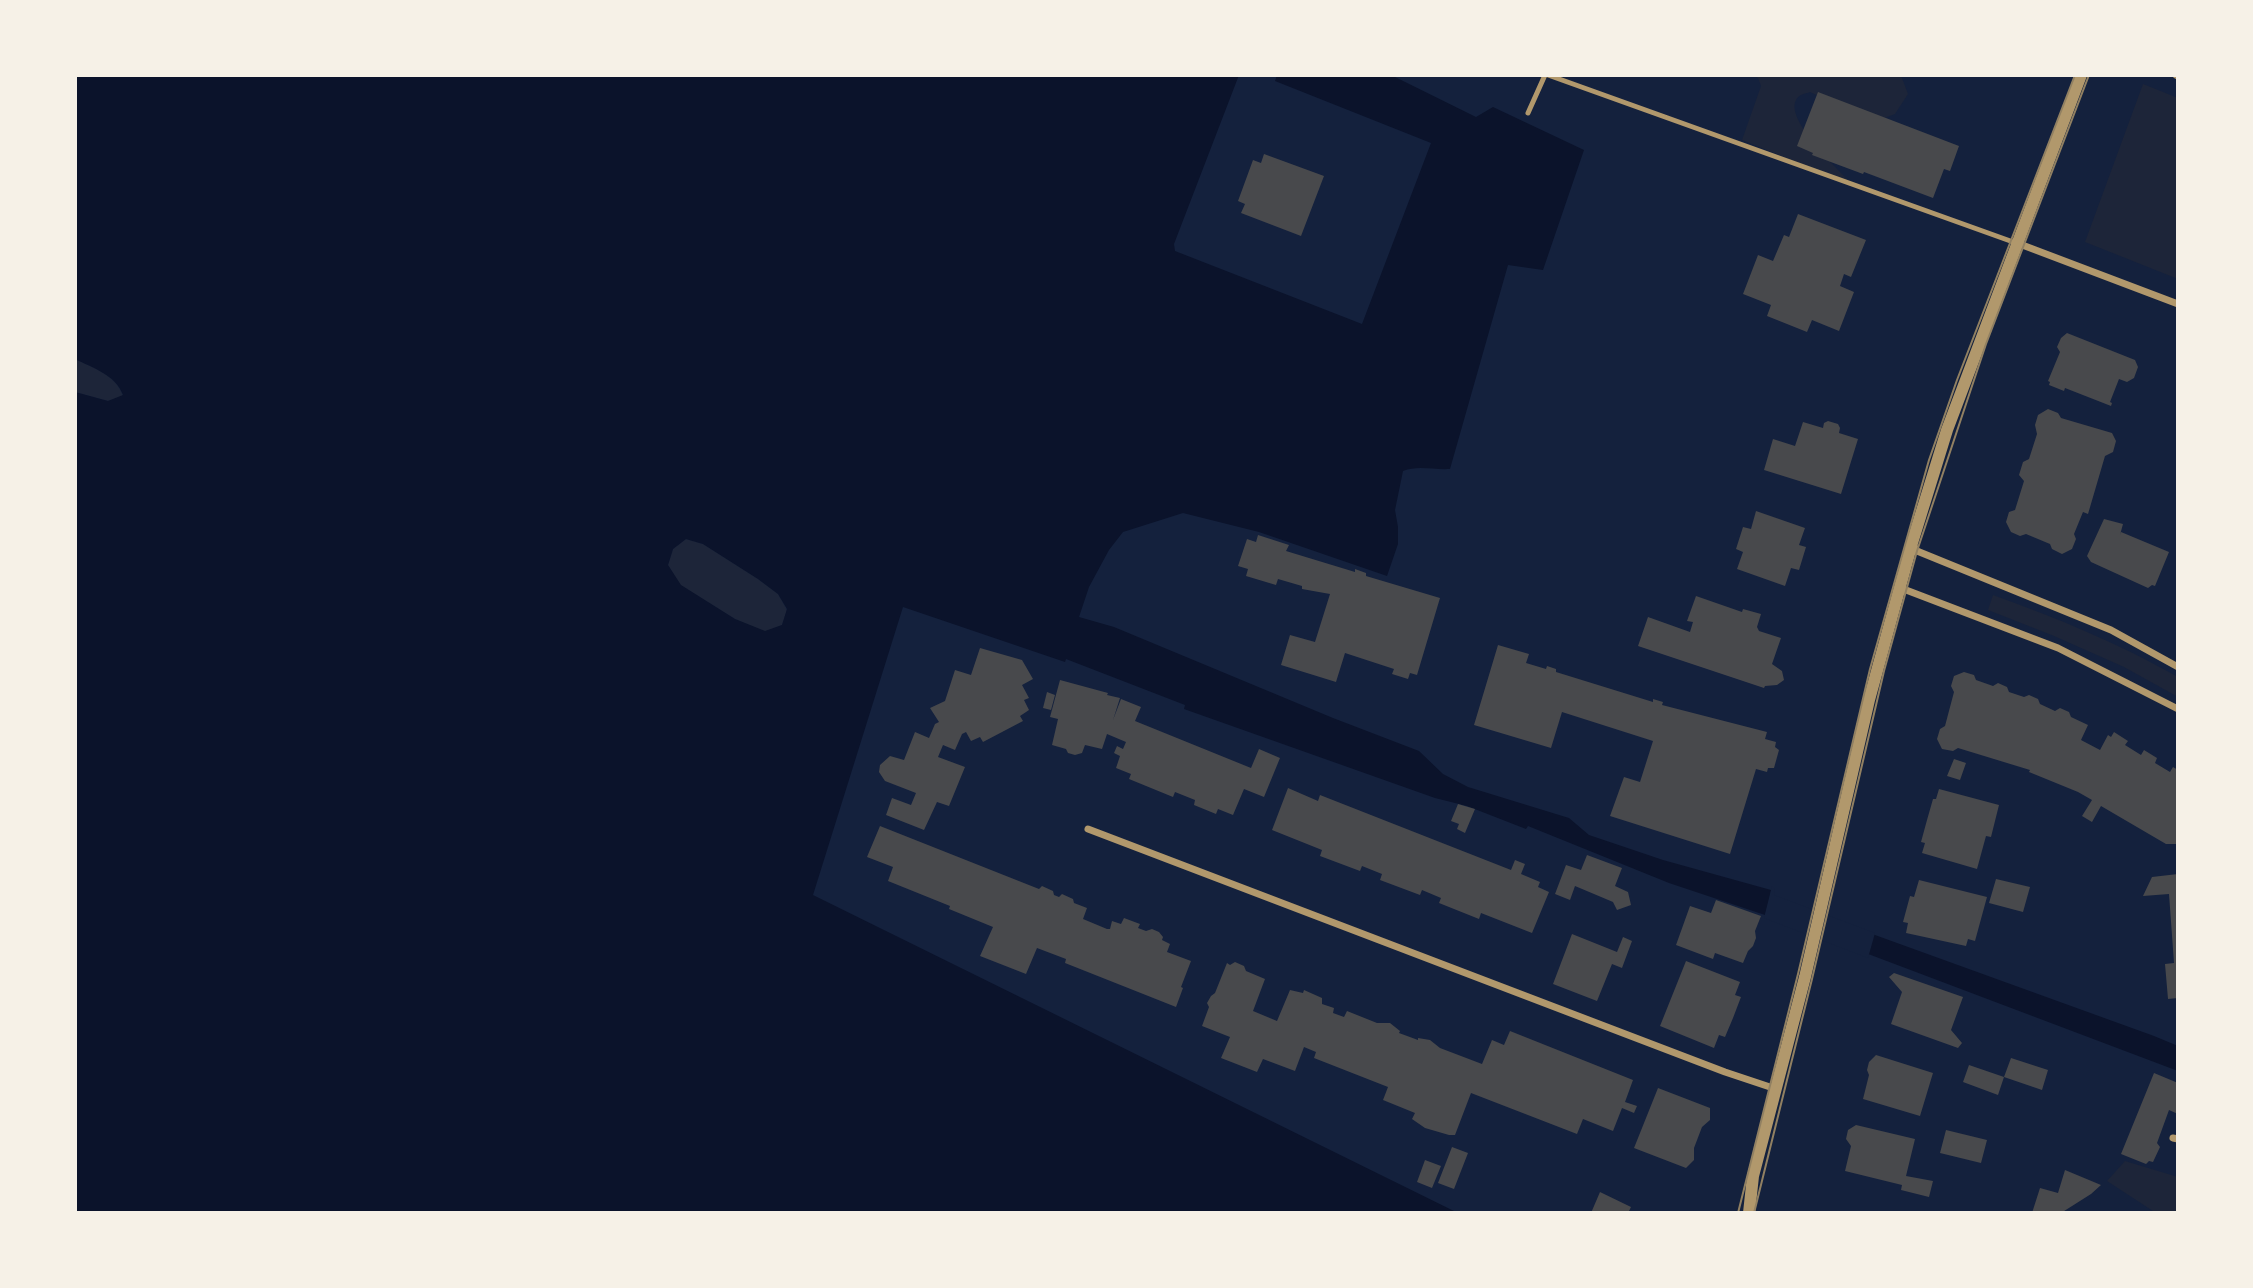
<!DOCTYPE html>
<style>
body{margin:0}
#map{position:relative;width:2253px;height:1288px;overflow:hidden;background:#14213d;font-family:"Sofia Sans Condensed",sans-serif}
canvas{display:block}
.frame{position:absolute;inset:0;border:77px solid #f6f1e7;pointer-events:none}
</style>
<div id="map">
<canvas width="2253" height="1288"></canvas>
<div class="frame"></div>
</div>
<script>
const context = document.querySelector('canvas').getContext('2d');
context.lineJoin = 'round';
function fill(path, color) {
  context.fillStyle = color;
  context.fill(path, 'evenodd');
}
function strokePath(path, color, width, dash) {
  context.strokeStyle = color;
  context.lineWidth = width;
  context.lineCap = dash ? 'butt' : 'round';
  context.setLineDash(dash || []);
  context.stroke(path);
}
fill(new Path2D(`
 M1753,75H1898L1902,78L1908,94L1895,114L1874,122L1810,92C1805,94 1799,94 1796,100C1785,121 1839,170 1853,185L1742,140L1761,86L1758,78Z
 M2143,84L2178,98V279L2085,242Z
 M75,359C94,368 116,375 123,396L108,401L75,392Z
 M686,539L703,544L758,579L778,594L787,610L782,625L765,632L735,619L680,585L668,565L673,549Z
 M1993,595C2057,618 2118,643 2178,677V697L2124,667L2054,636L1988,610Z
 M2125,1161L2178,1177V1213H2156L2107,1181Z`), '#1d2539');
fill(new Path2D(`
 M75,75H1239L1174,244L1175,251L1362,324L1431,143L1275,81L1277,75H1391L1476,117L1493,107L1584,150L1543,270L1508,265L1450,469C1433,470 1418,465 1403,471L1395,510L1398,527V544L1387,576L1259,532L1183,513L1123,532L1109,550L1089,587L1079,617L1114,627L1333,718L1419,751L1443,774L1468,787L1569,818L1589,835L1663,860L1771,890L1770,897L2154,1036L2178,1046V1071L1765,915L1669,883L1528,826L1526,829L1467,806L1435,798L1184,709L1185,705L1066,659L1065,662L903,607L813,895L1458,1213H75V392L108,401L123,395C116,375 93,368 75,359ZM686,539L703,544L758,579L778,594L787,609L782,625L765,631L735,619L681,585L668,565L673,549Z`), '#0b132b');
fill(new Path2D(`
 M1772,886L1775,889L1774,895L1875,933L1868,958L1764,918Z`), '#14213d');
fill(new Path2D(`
 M1818,92L1959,146L1950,171L1944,169L1933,198L1864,172L1863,174L1812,155L1813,153L1797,146Z
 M1264,154L1324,176L1301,236L1241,213L1245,204L1238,201L1253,160L1261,163Z
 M1798,214L1866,240L1851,277L1844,274L1840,286L1854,292L1839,331L1812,320L1807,332L1767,316L1771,305L1743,294L1758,255L1773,261L1784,235L1789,237Z
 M2067,333L2135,360L2138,367L2134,378L2127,382L2119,379L2110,402L2112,403L2111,406L2065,388L2064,391L2049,385L2050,382L2048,381L2060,352L2057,347L2061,338Z
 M2048,409L2058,413L2061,418L2112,433L2116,441L2113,452L2105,456L2088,514L2083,512L2074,534L2076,539L2072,549L2062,554L2052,549L2050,544L2026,534L2020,536L2011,532L2006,522L2009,512L2015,510L2024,481L2019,475L2023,462L2029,459L2037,434L2035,425L2038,415Z
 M1828,421L1838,424L1840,428L1839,433L1858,439L1841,494L1764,470L1773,439L1795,446L1803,422L1823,428L1824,423Z
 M1756,511L1805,528L1799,545L1806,547L1799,570L1791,568L1785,586L1737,569L1743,552L1736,549L1743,527L1751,529Z
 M2104,519L2123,524L2120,535L2121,532L2169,552L2155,586L2152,585L2148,588L2091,562L2087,556Z
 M1258,535L1289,545L1286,551L1355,572V569L1366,573V576L1440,598L1417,675L1410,673L1408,679L1392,674L1394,669L1345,653L1336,682L1281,665L1290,635L1315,642L1330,594L1302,589V586L1278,579L1276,585L1246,576L1248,569L1238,566L1247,539L1256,542Z
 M1696,596L1742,612L1743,609L1761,614L1757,627L1759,631L1781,638L1772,664L1782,671L1784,680L1777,685L1765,686L1764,688L1638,646L1648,617L1690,632L1693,622L1687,621Z
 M1498,645L1529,654L1526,663L1546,669L1547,666L1556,669V672L1653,702V699L1663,702L1662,705L1767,732L1765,739L1776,742L1775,747L1779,750L1774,768H1768L1767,772L1756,769L1730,854L1610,816L1624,777L1640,782L1653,741L1562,712L1551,748L1474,725Z
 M980,648L1022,660L1033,679L1022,685L1029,698L1024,700L1029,710L1020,716L1023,721L983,742L980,737L971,741L966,732L962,734L955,750L943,745L938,757L965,767L949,806L937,802L924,830L886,815L892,798L911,805L916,793L885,781L879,772L880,765L890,756L904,760L915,732L929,738L935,724L939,722L930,708L945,701L955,670L971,675Z
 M1964,672L1974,675L1976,680L1993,686L1998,683L2007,687L2009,692L2024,697L2029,695L2038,699L2040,704L2055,711L2060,708L2069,712L2071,717L2088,725L2081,740L2100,750L2108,735L2111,737L2114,732L2128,741L2125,745L2141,755L2144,750L2157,758L2155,763L2170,772L2173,767L2178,770V844H2166L2101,806L2092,822L2082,816L2092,800L2078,792L2029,772L2030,770L1958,748L1953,751L1942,749L1937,739L1940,729L1945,726L1954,692L1951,686L1954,676Z
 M1060,680L1108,693L1107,695L1120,698L1113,720L1121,699L1141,707L1135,721L1251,768L1259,749L1280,758L1264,797L1244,789L1233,815L1218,809L1216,814L1194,805L1195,800L1175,792L1173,797L1129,779L1131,774L1116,768L1120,756L1114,753L1117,746L1123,749L1126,742L1107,734L1102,749L1085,745L1082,753L1075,755L1068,753L1066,749L1052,745L1058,719L1050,717Z
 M1047,692L1055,695L1051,710L1043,708Z
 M1954,759L1966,763L1960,780L1947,776Z
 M1288,788L1318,801L1320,795L1511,870L1515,860L1525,864L1521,874L1540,882L1538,887L1549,892L1532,933L1481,913L1479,919L1439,903L1441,898L1422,890L1420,895L1380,880L1382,874L1362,866L1360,871L1320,856L1322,850L1272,830Z
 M1939,789L1999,805L1991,837L1986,836L1977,869L1922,853L1925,843L1921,842L1927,820L1933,799H1936Z
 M1458,804L1475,809L1465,833L1457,829L1459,824L1451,821Z
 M880,826L1039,889L1042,886L1053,891L1054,895L1059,897L1062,894L1073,899L1074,903L1087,908L1083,919L1107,929H1110L1112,921L1121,924L1124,918L1140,924L1138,928L1146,931L1152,929L1159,932L1163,937L1162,940L1170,944L1167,952L1191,961L1181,987L1183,988L1176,1007L1065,963L1066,959L1037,948L1026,974L980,956L993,927L949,909L950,906L888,881L893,867L867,857Z
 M1587,855L1622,868L1615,886L1628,892L1631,905L1617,910L1613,902L1575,886L1570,900L1555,894L1566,865L1581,870Z
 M2178,874V998L2168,999L2165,964L2174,963L2169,894L2143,896L2152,877Z
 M1996,879L2030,887L2023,912L1989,903Z
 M1919,880L1987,897L1975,941L1968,939L1966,946L1906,933L1908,923L1903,922L1910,896L1914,897Z
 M1716,900L1761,916L1755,931L1756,938L1753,946L1748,951L1743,963L1715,953L1713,959L1676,945L1690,906L1711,913Z
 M1572,934L1617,952L1623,937L1632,941L1622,968L1612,964L1597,1001L1553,984Z
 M1686,961L1740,982L1735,995L1741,997L1733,1018L1725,1037L1719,1035L1714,1048L1660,1026Z
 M1235,962L1244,966L1246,971L1265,979L1253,1011L1277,1021L1290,990L1303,993L1304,990L1322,998V1004L1334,1008L1333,1013L1344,1017L1347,1011L1377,1023H1390L1400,1031L1399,1033L1418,1040V1038L1430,1040L1440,1048L1482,1064L1492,1040L1504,1045L1510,1031L1633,1080L1625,1102L1637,1106L1634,1113L1622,1108L1613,1131L1583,1119L1577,1134L1471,1093L1455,1135H1449L1425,1128L1412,1119L1415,1113L1383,1100L1388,1087L1314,1058L1316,1052L1304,1047L1295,1071L1263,1059L1257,1072L1221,1058L1230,1037L1202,1026L1209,1007L1207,1003L1211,996L1215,993L1227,963L1230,965Z
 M1894,973L1963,997L1951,1030L1962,1043L1958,1048L1891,1024L1902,992L1889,977Z
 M1876,1055L1933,1073L1920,1116L1863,1099L1869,1075L1867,1070L1869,1062Z
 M2011,1058L2048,1070L2042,1090L2004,1077L1998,1095L1963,1082L1969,1065L2004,1077Z
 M2154,1073L2178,1083V1114L2169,1110L2157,1143L2160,1147L2153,1162L2149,1161L2146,1164L2121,1154Z
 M1658,1088L1710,1108V1120L1702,1127L1694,1148V1160L1686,1168L1634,1148Z
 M1856,1125L1915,1139L1906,1176L1933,1181L1929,1197L1901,1190L1902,1185L1845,1171L1851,1146L1846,1139L1848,1130Z
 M1946,1130L1987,1140L1981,1163L1940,1153Z
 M1452,1147L1468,1153L1454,1189L1438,1183Z
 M1425,1160L1441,1166L1432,1188L1417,1182Z
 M2065,1170L2101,1185L2091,1194L2061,1213H2032L2040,1188L2058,1193Z
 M1600,1192L1631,1207L1628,1213H1591Z`), '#48494c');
strokePath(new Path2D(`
 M1548,75L2016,243
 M1528,113L1545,75`), '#b1986c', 5);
strokePath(new Path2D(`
 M2176,75L2178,76
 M2017,243L2178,304
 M1913,545L1917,551L2111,630L2178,667
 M1899,592L1906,590L2058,648L2178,709
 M1088,829L1725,1072L1776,1089
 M2173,1138L2178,1139`), '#b1986c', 7);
strokePath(new Path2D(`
 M1749,1213L1753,1176L1805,977L1869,700L1912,543L1947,430L2081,75`), '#b1986c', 12);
strokePath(new Path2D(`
 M1738,1213L1798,974L1870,669L1929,460L1957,380L2075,75
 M1754,1213L1812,979L1884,671L1917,551L1986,344L2089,75`), '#918062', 2);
</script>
